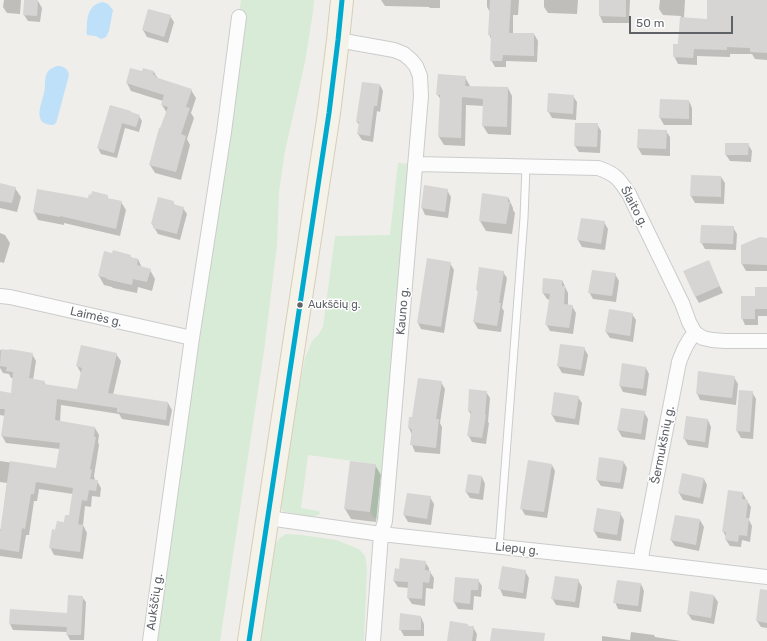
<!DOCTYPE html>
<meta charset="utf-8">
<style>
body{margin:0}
#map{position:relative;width:767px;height:641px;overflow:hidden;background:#efeeea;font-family:Rubik,sans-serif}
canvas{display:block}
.scale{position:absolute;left:629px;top:16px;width:104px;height:18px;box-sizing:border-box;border:2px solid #5f6368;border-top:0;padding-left:5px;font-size:12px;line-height:14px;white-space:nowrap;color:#5f6368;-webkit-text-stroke:3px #fff;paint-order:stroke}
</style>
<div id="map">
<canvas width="767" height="641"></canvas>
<div class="scale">50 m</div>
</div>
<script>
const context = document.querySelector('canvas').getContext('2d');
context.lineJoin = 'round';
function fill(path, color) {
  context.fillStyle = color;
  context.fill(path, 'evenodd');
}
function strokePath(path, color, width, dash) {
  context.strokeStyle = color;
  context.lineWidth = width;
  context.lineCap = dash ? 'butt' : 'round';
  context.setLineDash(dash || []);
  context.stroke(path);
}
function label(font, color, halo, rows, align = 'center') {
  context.font = font + ' Rubik,sans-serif';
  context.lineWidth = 3;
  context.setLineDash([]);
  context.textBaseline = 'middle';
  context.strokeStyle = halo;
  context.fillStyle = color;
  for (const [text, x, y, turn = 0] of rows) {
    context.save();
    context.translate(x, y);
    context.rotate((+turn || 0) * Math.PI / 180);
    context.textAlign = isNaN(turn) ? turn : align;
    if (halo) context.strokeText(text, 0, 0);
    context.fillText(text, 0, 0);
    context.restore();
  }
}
fill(new Path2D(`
 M241,0H314L313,12L305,62L285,151L279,192L277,245L264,351L220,641H150L224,132Z
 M398,163L409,164L400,284L395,298L394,338L378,520L373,517L370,512L376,464L308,455L301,508L319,511L320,514C312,519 295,514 286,512L283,511L281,508L295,411L305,358L312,341L319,334L323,327L335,236L390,235Z
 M286,534L301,535L336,540L359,549L365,556L367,567L364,641H261L274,546L280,538Z`), '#d8ebd6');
fill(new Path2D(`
 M103,2L108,4L113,10L109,31L106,37L101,39L96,36L87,35C86,31 87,27 87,23C88,12 91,4 103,2Z
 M57,66C63,66 68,68 69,75L57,120L56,123L53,125C32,125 41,105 44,93C47,82 41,71 57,66Z`), '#bfe0f9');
fill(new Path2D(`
 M4,0H21L20,14L7,13L3,7Z
 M381,0H440V8H430L429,7L385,6Z
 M487,0H519L518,15H513V34H534L538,41L537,62L506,61V67H495L491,60V39L489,34L490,12L487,7Z
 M544,0H578L577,14L548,13L544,7Z
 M600,0H630L629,23H603L600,16Z
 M660,0H685L684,18L708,20V0H767V60L755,59L752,54H730V57L697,56V65L678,64L674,56L678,45L681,16L663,15L659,9Z
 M38,1L42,8L40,22L28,21L24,15Z
 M170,16L174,22L168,43L147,37L143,30Z
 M143,72H154L158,79L191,90L196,98L191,113L194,118L187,139L190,145L181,180L155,173L150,165L167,113L162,105L163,101L131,91L127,83Z
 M465,77L470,86V87L508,88L512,96L511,135L488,134L483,126L484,106L466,105L465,146L444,145L439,137L441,100L437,94Z
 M380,85L383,91L380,112L377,111L373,142L362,140L358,134L360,126L357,122Z
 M573,96L577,102L576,120L552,118L548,111Z
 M661,100L689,101L692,108V125H664L660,118Z
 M110,106L139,116L142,121L139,132L125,128L117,158L101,154L98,148Z
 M597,124L601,131L600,153L579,152L575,146Z
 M639,130L666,131L670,137V156L642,155L638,148Z
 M748,144L752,151L751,162L730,161L726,155Z
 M692,176L721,177L725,183L724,204L695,203L691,196Z
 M0,184L15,188L21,197L17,212L0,208Z
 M38,190L89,199L107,196L109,200L121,202L126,210L120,236L64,223V225L38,220L34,212Z
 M447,190L451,197L448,218L425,215L422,208Z
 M508,197L513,208V210L515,213L512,234L486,231L480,221Z
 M173,202L175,206L183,208L187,214L180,240L158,234L152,224Z
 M604,222L608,229L605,250L582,247L578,240Z
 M733,227L737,234L736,250L705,249L701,242Z
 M0,233L5,235L10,243L4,263L0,262Z
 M767,239V271H746L742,264V246Z
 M130,256L132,258L138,259L142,268L150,270L155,279L152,291L138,287L137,293L113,288L112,287L104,285L99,276Z
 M708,261L723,293L699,303L695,296Z
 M450,263L454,270L444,333L421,329L418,323Z
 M503,272L507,278L502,308L504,311L501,332L478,329L474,322L479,293L477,290Z
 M615,274L619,281L616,302L593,299L589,292Z
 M562,280L568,293V305L572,306L576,313L573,334L550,331L546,324L550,300L547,299L543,293Z
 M767,288V316H758V325H745L742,318L756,297Z
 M632,314L636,320L633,342L610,338L606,332Z
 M584,348L588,355L584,376L562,373L558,366Z
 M0,350L32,354L36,361L33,380L44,382L46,385L78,390L81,373L77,366L116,354L121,361L113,395L168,403L172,410L169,426L122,419L119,414L61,405L60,422L95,428L99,435L98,442L99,445L94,476L95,480L97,481L101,488L100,497L92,496L91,507L85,506L83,525L87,533L83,559L54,555L50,547L56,531L65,523L70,516L73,494L39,489L37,501H34L29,535H26L22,559L0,556V529H1L7,483L0,482V461L56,469L60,449L6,443L2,436L5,416L0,415V392L12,394L13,378H11L9,374L3,373L0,368Z
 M646,368L649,374L646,396L623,392L620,386Z
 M734,377L738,384L736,405L700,400L697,393Z
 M441,382L445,389L440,423L442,427L440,454L415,452L412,445V435L409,428L410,418H413Z
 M486,392L490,398L488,422L489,423L486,444L472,442L468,435L471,415L469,411Z
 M752,392L756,399L753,439L741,438L737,431Z
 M578,397L582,403L579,425L556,422L552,415Z
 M644,412L648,419L645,440L622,437L618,430Z
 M708,420L711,427L708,448L688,445L684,438Z
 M623,461L627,468L623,489L601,486L597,480Z
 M375,465L381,475L376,522L351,519L345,509Z
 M552,465L555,471L547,518L525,515L521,508Z
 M482,477L485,484L483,500L470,498L466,492Z
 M704,479L707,485L703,504L683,500L679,493Z
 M742,492L746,499L745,500L747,501L751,507L749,520L752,526L750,542L742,540L741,547L730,546L726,540V537L723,531Z
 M430,497L434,504L431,525L408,522L404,515Z
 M620,513L624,520L621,541L598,538L594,531Z
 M700,520L704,527L699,551L675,546L671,540Z
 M425,562L429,568V572H430L434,578L433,589L426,588L425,606L412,604L408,598L409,588L398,587L394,581L400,570Z
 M525,571L529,578L526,599L503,596L500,589Z
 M456,578L478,580L482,586L481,597L474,596L473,610L458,609L454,602Z
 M578,580L582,587L579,608L556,605L552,598Z
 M641,584L644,591L641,612L618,609L615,602Z
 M714,596L718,602L714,624L692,620L688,614Z
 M82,597L86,602L84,640H70L67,634V632L13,630L10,624L11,610L68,614Z
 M767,600V628L761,627L757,621Z
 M421,617L424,624V636H404L400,629Z
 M468,625L469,627H473L477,634L476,641H448Z
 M631,632L654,635L655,637L681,641H602V636L630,640Z`), '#0003');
fill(new Path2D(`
 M24,0H38L37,16L23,15Z
 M490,0H511L509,33H534V56L503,55L502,61H490L491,35H488Z
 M599,0H626V17L599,16Z
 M707,0H767V53L750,52V48L727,47V50L694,49L693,58L673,57V44H678L680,17L707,19Z
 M148,9L171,15L164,37L142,30Z
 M130,68L142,71L143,68L154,71L153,75H156L155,77L192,89L186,107L190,108L181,134L186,136L176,172L149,165L159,128H160L168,107L161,105L164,95L126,83Z
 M438,74L466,76L465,86L508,87L507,127L482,126L483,99L462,97L461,138L438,137L440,95H436Z
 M362,82L380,84L377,106H374L370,136L357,134L359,122H356Z
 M548,93L574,95L573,114L547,112Z
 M660,99L689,100V119L659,118Z
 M110,105L131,111V112L140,115L136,127L122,123L114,153L97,148Z
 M575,123H598L597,147L574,146Z
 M638,129L667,130L666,149L637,148Z
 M725,143H749L748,155H725Z
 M691,175L721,176V197L690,196Z
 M0,183L16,187L12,203L0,201Z
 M424,185L448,189L445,212L421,208Z
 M37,189L88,198L89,194L91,195L92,191L108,195L107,198L122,201L116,229L60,216V217L33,212Z
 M482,193L508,197V202H510L506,224L479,221Z
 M158,197L174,201L173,204L184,207L177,234L153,228L154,225L151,224Z
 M581,218L605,221L601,244L577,240Z
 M701,225L734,226L733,244L700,243Z
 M760,237L767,238V265L741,264V245Z
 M113,250L131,255L130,257L138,259L137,265L151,269L147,282L133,279L132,285L106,279L107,278L98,276L104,251L112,253Z
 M427,258L451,262L441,327L417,323Z
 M709,260L720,286L695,297L683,271Z
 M479,267L504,271L499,303H501L497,326L473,322L478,290H476Z
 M592,270L616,273L612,296L588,293Z
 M543,278L562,280V286H565L564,304L573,305L569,328L545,325L550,294L542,293Z
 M755,287H767V309H755V319H741V296H755Z
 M609,309L633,313L630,336L605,332Z
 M560,344L585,347L581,370L557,366Z
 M81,345L117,353L108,393L168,402L166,420L117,412V408L57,399L55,420L95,427L94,437H96L90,469L92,470L90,479L98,480L96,491L89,490L87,501L82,500L78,524L83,525L80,552L49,548L52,529L55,530L57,521L64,522L65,515H69L73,488L36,482L34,494H31L25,529L22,528L19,552L0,549V532L10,461L56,468L60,443L1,436L5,409H0V391L11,393L13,372L6,371L7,367L0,366L1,349L9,350V349L33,353L29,378L45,381L44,384L77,389L82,368L76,366Z
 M622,363L646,367L643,389L619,386Z
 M698,371L735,376L732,398L696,394Z
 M418,378L442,381L436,419H439L436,448L410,445L412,429L408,428L409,417H412Z
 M469,389L487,391L485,415H486L482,438L467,436L471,411H468Z
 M739,390L753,391L750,432L736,431Z
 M554,392L579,396L575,419L551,415Z
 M621,408L645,411L641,434L617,430Z
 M686,416L708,419L705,442L683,439Z
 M599,457L624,461L620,483L596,480Z
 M528,460L552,464L544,512L520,509Z
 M350,461L376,464L370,512L344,509Z
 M682,473L704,478L700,498L678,493Z
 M468,474L482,476L479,494L465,492Z
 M728,490L743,492L742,499L748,500L746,518H749L747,536L739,535L738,542L725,540L726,532H722Z
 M407,493L431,496L427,519L403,515Z
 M597,508L621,512L617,535L593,531Z
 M675,515L700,519L696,545L670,540Z
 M400,558L426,561L425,570L431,571L429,583L423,582L422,599L407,598L408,582L393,581L395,568L399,569Z
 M502,566L526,570L523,593L498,589Z
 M555,576L579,579L575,602L551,599Z
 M455,577L479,579L478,590H471L470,604L453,602Z
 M617,580L641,583L638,606L613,603Z
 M760,589L767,590V623L756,621Z
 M690,591L714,595L711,618L687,614Z
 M68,595L83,596L81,635H66L67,627L9,624L10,609L67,613Z
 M400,613L421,616V630H399Z
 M450,621L468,624V626H474L472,641H447Z
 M492,628L545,633L544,641H490Z`), '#d6d5d3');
const lane = new Path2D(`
 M499,547L524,218L526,166`);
const street = new Path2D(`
 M338,40L394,50L404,54L411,60L416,66L420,76L421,96L385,521L381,534L373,641
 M415,164L598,168C616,174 619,179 629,194L682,303L689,322L695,333L703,338L712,340L725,341H767
 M0,296L10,297L192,338
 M268,518L381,534L641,562L767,577
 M641,562L642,552L679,362C683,351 687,341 695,333
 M150,641L192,338L224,132L239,17`);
const primary = new Path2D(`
 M249,641L329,113L338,40L342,0`);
strokePath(lane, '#cbcccc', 9);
strokePath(street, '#cbcccc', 16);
strokePath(primary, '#d7ceb8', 24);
strokePath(lane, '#fdfcfc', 7);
strokePath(street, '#fdfcfc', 14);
strokePath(primary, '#f4f2e9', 22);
strokePath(new Path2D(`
 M249,641L329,113L338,40L342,0`), '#00a9ce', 5);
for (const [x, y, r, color] of [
 [300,305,3.5,"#5f6368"]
]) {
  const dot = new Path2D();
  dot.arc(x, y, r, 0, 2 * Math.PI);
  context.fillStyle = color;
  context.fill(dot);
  strokePath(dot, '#fff', 1.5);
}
label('11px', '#5f6368', '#fff', [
 ["Aukščių g.",308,305]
], 'left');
label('12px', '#5f6368', '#fff', [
 ["Šlaito g.",634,207,62],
 ["Kauno g.",403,311,-85],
 ["Laimės g.",96,317,13],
 ["Šermukšnių g.",663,445,-79],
 ["Liepų g.",517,549,6],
 ["Aukščių g.",155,602,-82]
]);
</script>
